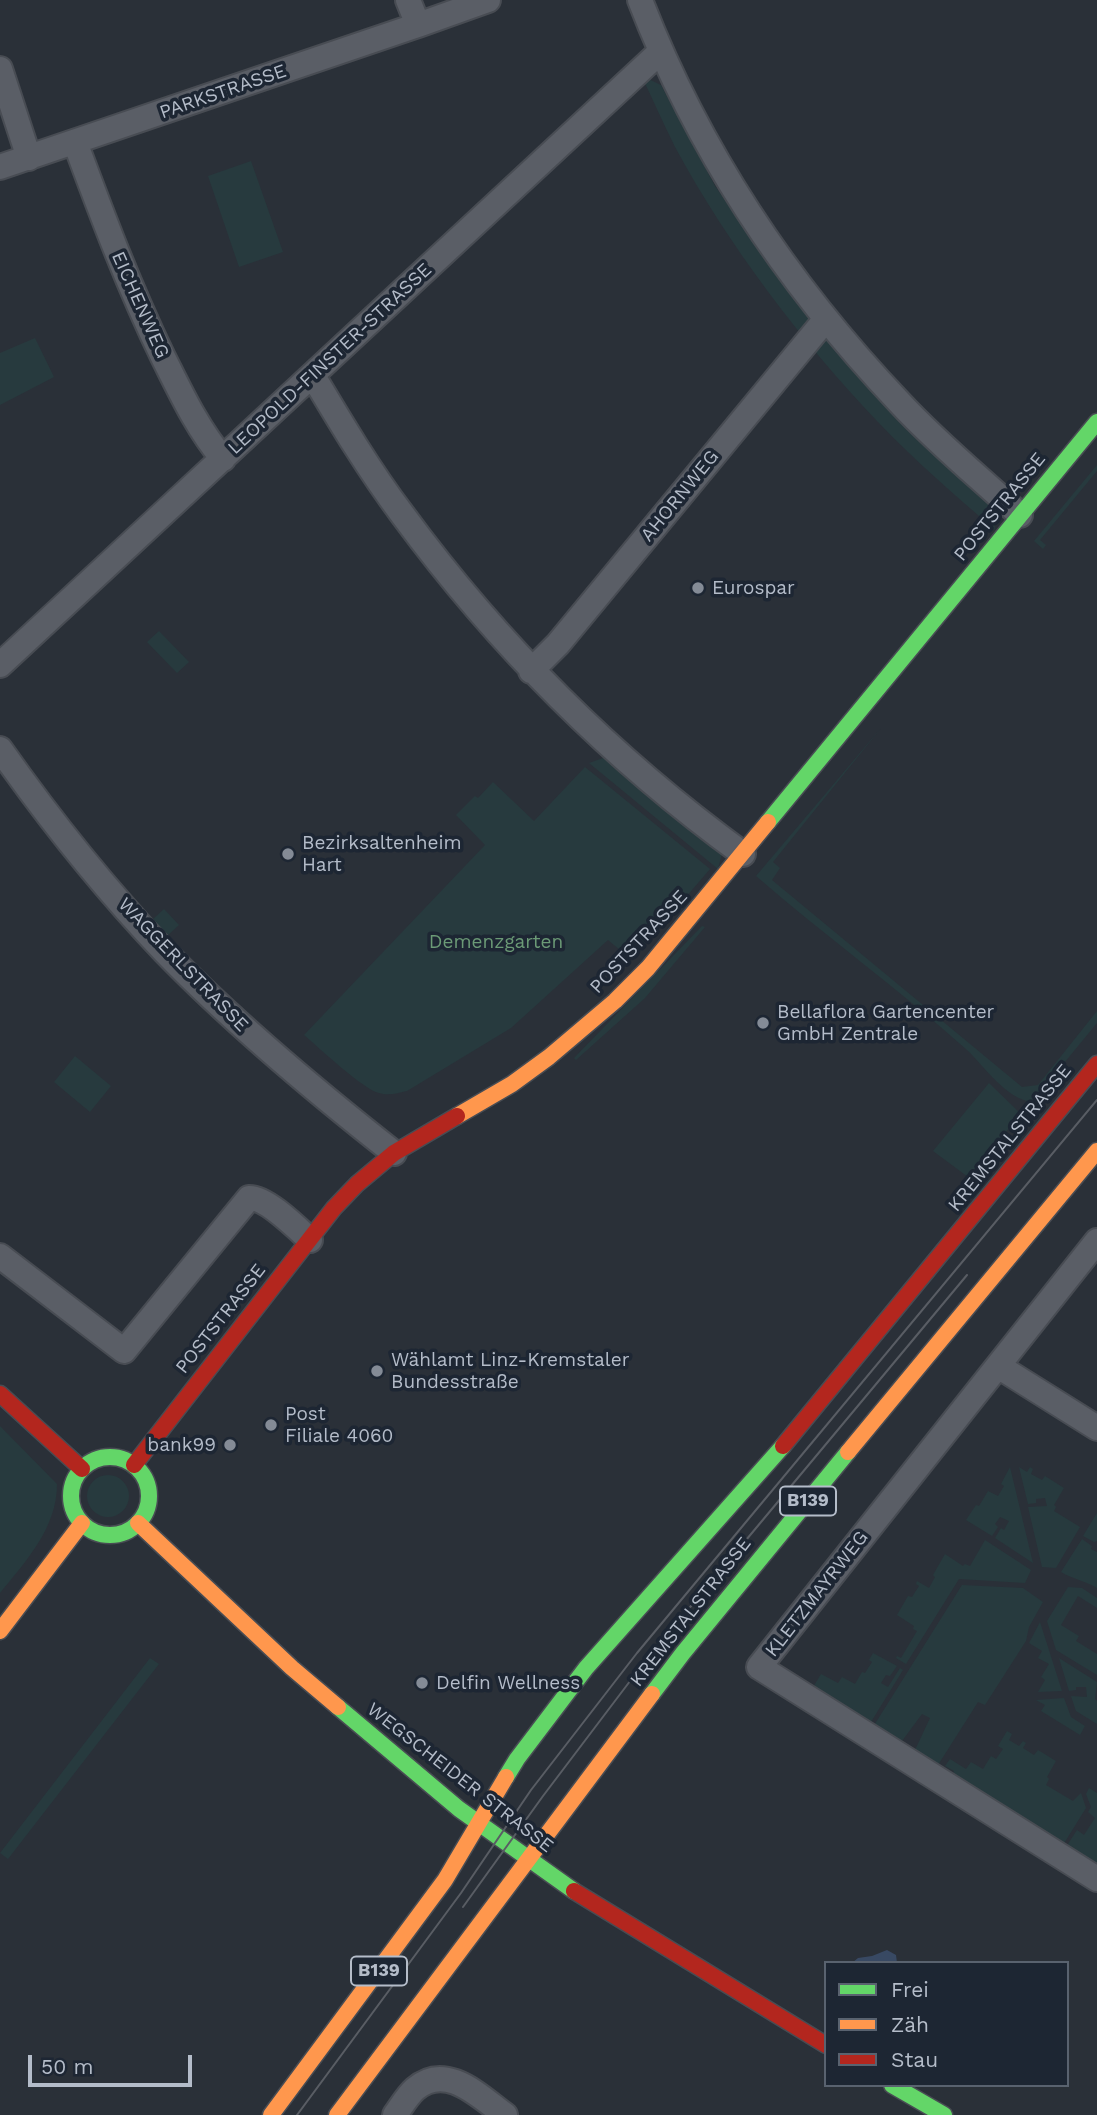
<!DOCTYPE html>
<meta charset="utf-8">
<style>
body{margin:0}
#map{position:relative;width:1097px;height:2115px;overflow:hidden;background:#2a3038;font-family:"Work Sans",sans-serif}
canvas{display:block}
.legend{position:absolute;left:824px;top:1961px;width:245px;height:126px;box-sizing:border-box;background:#1d2633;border:2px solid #59626f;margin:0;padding:9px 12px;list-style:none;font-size:21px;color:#b4bcc9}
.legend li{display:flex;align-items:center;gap:14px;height:35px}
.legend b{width:35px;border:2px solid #59626f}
.scale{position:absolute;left:28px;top:2055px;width:164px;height:32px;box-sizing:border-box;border:4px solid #b4bcc9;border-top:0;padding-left:9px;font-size:21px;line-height:24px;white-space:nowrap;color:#b4bcc9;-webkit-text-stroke:5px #1d2633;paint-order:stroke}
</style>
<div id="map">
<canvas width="1097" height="2115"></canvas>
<ul class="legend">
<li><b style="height:9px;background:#63d668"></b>Frei</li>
<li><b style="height:9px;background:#ff974d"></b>Zäh</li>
<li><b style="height:9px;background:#b3261e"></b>Stau</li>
</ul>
<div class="scale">50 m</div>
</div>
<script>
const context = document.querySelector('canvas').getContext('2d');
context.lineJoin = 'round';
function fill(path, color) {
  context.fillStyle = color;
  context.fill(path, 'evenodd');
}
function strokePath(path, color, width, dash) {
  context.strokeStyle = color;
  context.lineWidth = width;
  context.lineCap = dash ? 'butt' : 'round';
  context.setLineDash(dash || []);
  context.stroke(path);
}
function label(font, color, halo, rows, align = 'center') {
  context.font = font + ' "Work Sans",sans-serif';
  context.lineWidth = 7;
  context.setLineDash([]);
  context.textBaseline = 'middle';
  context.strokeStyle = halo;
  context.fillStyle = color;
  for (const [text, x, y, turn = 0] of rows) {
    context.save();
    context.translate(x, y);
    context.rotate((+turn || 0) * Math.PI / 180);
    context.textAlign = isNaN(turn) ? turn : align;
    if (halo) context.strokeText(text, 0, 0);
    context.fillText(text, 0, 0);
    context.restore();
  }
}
fill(new Path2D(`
 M646,78L661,85L715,186L787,290L852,369L988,502L994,512L995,530C955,495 914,460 877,421C801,341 728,245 675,147C664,125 654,102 643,79Z
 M251,161L283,252L239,267L208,176Z
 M35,338L54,377L0,405V353Z
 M1097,465V471L1040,540L1046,545L1043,549L1034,541Z
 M159,631L189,662L177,673L147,642Z
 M881,728L773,862L780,868L772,880L1022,1087L1038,1085L1097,1011V1023L1032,1102C1006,1099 985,1067 967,1050C899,989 825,936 756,876Z
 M606,757L722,853L718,869L589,763Z
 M585,767L710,869L632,960L608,940L511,1028L407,1091C398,1093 389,1096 379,1093C364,1090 318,1047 304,1035L485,845L456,815L475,796L478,798L493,782L534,821Z
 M164,909L179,925L166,937L151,921Z
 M702,926L705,927L645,998L576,1060L574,1058Z
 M75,1056L111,1086L90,1112L54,1082Z
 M989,1083L1021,1114L968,1177L933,1151Z
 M0,1426L57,1484C57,1528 26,1561 0,1593Z
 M1010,1467L1033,1563L995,1538L1001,1528L1004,1530L1009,1521L1000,1517L995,1524L998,1527L992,1536L966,1520L976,1505L979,1506L988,1491L998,1496L1004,1486L1001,1484Z
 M1019,1467L1027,1472L1030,1467L1033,1469L1031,1474L1042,1480L1045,1476L1064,1488L1054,1505L1056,1507L1054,1511L1080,1527L1056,1568L1042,1567L1028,1507L1047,1506L1045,1498L1036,1499V1503L1028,1504Z
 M87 1496a21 21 0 1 1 42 0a21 21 0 1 1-42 0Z
 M1097,1513V1541L1094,1542L1083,1536Z
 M1082,1539L1092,1546L1091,1549L1097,1552V1588C1085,1581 1073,1579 1061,1572Z
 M985,1540L1031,1570L1025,1583L959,1579L906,1664L896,1658L897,1656L901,1658L917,1631L913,1629L914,1626L897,1615L908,1596L912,1597L919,1586L916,1584L917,1581L929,1588L935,1577L933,1575L945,1554L963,1566L965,1564L970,1566Z
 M962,1585L1023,1588L1043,1602L1029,1627L1026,1641L985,1705L978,1702L938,1765L915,1750L930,1718L922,1714L902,1741L873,1727Z
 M1068,1587L1082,1588L1097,1598V1608L1078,1596L1061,1625L1079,1636L1076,1641L1097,1654V1675L1056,1650L1047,1621Z
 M1040,1622L1062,1691L1038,1692L1045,1680L1041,1677L1049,1664L1038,1658L1042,1651L1029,1643Z
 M873,1653L897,1666L890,1676L886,1675L881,1683L888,1687L900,1668L903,1670L871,1722H865L812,1689L821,1674L838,1683L842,1677L855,1684L862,1672L865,1673L872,1662L869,1660Z
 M150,1658L159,1664L8,1859L0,1853Z
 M1059,1658L1097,1682L1095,1699L1097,1701V1724L1076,1711L1071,1696L1087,1697L1086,1687H1076V1690L1069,1691Z
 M1064,1698L1071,1717L1085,1726L1080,1735L1041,1711L1045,1705L1036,1700Z
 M1007,1731L1012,1734L1009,1740L1019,1746L1023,1741L1026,1743L1023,1748L1034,1755L1038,1750L1056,1761L1047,1777L1049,1779L1046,1785L1073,1801L1081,1793L1086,1808L1063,1845L952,1776L954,1771L945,1766L950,1759L966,1769L971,1762L983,1769L991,1756L996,1759L1003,1749L998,1746Z
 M1089,1788L1097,1793V1866L1066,1847L1077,1830L1084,1835L1095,1818L1088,1812L1091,1807L1086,1794Z`), '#273a3e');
fill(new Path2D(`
 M887,1950L896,1955L897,1963H852L858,1958L872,1956Z`), '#384963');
const street = new Path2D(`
 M408,0L418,25L488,0
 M640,0C699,153 787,284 900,403C937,443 980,478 1020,515
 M0,69L29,158
 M75,142C102,215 129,287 163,357C181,393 197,428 223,459
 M0,167L418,25
 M313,376C341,423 369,470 402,514C499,646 611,758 743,854
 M0,665L660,52
 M531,671L558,644L826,319
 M0,749C50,820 105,889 165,952C236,1025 315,1091 394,1153
 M1097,1241L759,1667L1097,1879
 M0,1256L124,1351L249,1198C266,1197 297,1228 310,1240
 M998,1366L1097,1428
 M395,2115C401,2107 407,2096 415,2089C446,2062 479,2096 505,2115`);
const fast = new Path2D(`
 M768,822L1097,422
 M71 1496a39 39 0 1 1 78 0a39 39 0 1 1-78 0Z
 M652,1694L683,1653L848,1452
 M338,1707L459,1809L574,1891
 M506,1777L517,1759L586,1668L783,1446
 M892,2085L944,2115`);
const slow = new Path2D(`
 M457,1116L512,1084L549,1057L615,1001L648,968L768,822
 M848,1452L1097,1151
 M138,1523L292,1668L338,1707
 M0,1631L82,1523
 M271,2115L445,1880L506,1777
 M337,2115L652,1694`);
const jam = new Path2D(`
 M0,1394L82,1469
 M783,1446L1097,1064
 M134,1465L334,1208L357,1184L394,1153L457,1116
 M574,1891L826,2045`);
strokePath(street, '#484c53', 28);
strokePath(fast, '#484c53', 19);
strokePath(slow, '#484c53', 19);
strokePath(jam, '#484c53', 19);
strokePath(street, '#5a5e66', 24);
strokePath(fast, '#63d668', 16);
strokePath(slow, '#ff974d', 16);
strokePath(jam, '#b3261e', 16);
strokePath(new Path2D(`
 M463,1907L543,1796L646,1660L967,1275
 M297,2115L461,1893L531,1790L637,1653L1097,1100`), '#595d64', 2);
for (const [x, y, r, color] of [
 [698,588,7,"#848b96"],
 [288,854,7,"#848b96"],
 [763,1023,7,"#848b96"],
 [377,1371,7,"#848b96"],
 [271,1425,7,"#848b96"],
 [230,1445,7,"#848b96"],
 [422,1683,7,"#848b96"]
]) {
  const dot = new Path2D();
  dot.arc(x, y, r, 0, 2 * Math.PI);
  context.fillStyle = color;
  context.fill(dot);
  strokePath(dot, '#1d2633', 2.5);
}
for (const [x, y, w] of [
 [808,1501,56],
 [379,1971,56]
]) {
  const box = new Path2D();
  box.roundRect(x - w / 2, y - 14.5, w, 29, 5);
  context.fillStyle = '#1d2633';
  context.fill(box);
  strokePath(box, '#b4bcc9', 2);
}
label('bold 18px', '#b4bcc9', null, [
 ["B139",808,1501],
 ["B139",379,1971]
]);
label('19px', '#b4bcc9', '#1d2633', [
 ["PARKSTRASSE",223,92,-19],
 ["EICHENWEG",140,305,66],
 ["LEOPOLD-FINSTER-STRASSE",330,359,-43],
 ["AHORNWEG",680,496,-51],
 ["POSTSTRASSE",1000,507,-51],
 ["POSTSTRASSE",639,942,-47],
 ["WAGGERLSTRASSE",183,965,46],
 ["KREMSTALSTRASSE",1010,1138,-51],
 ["POSTSTRASSE",221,1319,-52],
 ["KLETZMAYRWEG",817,1594,-52],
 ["KREMSTALSTRASSE",691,1612,-52],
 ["WEGSCHEIDER STRASSE",460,1778,38]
]);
label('19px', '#b4bcc9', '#1d2633', [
 ["Eurospar",712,588],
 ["Bezirksaltenheim",302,843],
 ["Hart",302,865],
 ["Bellaflora Gartencenter",777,1012],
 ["GmbH Zentrale",777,1034],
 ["Wählamt Linz-Kremstaler",391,1360],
 ["Bundesstraße",391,1382],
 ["Post",285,1414],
 ["Filiale 4060",285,1436],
 ["bank99",216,1445,"right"],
 ["Delfin Wellness",436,1683]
], 'left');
label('19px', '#6b9a76', '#1d2633', [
 ["Demenzgarten",496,942]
]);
</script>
